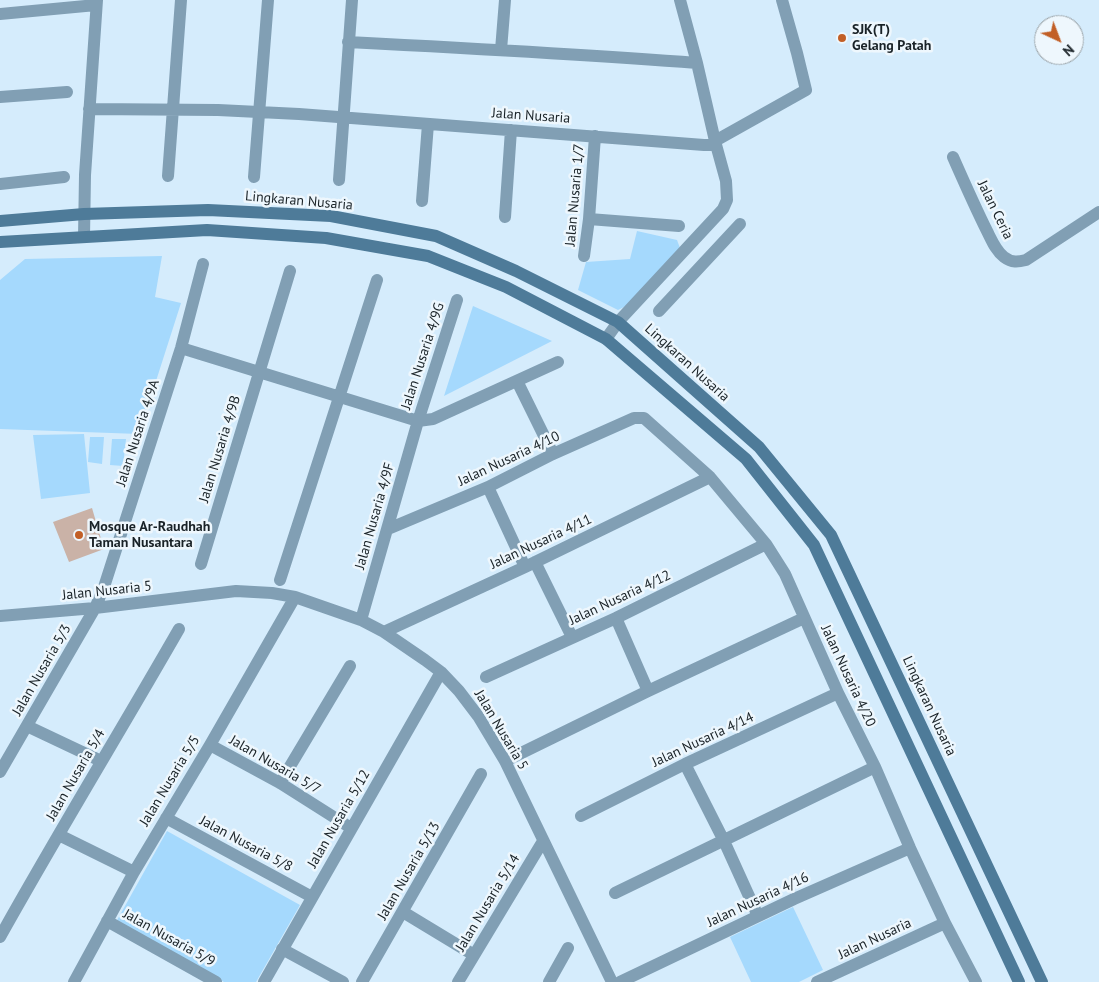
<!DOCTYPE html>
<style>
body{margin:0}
#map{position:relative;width:1099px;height:982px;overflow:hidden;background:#d5ecfc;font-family:"PT Sans",sans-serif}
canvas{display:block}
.north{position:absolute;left:1034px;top:15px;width:50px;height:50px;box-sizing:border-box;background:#eef7fd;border:1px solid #99a2a7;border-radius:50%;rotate:137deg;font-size:14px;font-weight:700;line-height:20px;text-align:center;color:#192227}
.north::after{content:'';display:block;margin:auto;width:18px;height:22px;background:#c25f26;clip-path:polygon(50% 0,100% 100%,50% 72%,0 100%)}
</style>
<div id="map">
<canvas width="1099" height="982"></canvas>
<div class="north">N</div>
</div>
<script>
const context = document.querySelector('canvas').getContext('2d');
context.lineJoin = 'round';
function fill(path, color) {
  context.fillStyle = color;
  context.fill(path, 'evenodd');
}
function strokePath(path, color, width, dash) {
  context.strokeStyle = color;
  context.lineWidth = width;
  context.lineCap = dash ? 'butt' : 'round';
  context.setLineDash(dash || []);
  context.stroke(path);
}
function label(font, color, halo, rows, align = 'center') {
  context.font = font + ' "PT Sans",sans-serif';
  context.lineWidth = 5;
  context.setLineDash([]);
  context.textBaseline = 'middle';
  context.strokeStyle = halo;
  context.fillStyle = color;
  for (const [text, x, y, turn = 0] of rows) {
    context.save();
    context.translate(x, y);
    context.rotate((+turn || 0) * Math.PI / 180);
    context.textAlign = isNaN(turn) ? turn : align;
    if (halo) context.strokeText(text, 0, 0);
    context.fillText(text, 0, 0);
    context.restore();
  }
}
fill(new Path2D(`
 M637,231L677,240L680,248L626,306L618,310L578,290L586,262L630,259Z
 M162,256L155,297L181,303L139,434L0,429V280L25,259Z
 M473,306L552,341L444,396Z
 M84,434L90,493L41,499L33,435Z
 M90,437H104L102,464L88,462Z
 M112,439H126L123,466L110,465Z
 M167,831L300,905L256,982H224L116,922Z
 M793,907L823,970L799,982H751L730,937Z`), '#a5d9fd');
fill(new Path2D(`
 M92,508L104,549L69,562L53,522Z`), '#cab2a7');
strokePath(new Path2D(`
 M0,14L96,5
 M348,42C465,48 581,54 697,63
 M501,50L505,0
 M0,97L67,92
 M89,109L218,110L299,114L704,145H716
 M715,141L806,90L797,53L782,0
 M953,157C964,182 975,207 987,231C992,241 996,251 1004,257C1012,263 1018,262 1026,260L1099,212
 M168,176L181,0
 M254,177L268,0
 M339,180L352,0
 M0,184L64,177
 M422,201L428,124
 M505,217L511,130
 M589,219L679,226
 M84,237L85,175L97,0
 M584,256L589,219L595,136
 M659,311L740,224
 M606,339L618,322L723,209L727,200L726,181L715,141L697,63L680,0
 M181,348L418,421L433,419L558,362
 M517,381L553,454
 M488,487L525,567
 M388,529L488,487L553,454L634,418H644L710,477L766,544L785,574L838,693L875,767L910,848L945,923L976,982
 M535,562L572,637
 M201,564L290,271
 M280,580L377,280
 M0,616L95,608L236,591L272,593L295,597L361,620L384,632L425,660L441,672L459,691L478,716L505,761L612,982
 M616,618L648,691
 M361,620L418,421L457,300
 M384,632L525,567L710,477
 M486,677L616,618L766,544
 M27,726L101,761
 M210,745L280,783L351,828
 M505,761L648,691L804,618
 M685,764L724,841L758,916
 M0,772L95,608L104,587L181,348L203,264
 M280,783L350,666
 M581,816L685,764L838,693
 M166,818L312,897
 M59,835L134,872
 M615,893L875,767
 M403,912L474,955
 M107,921L216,982
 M0,937C58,833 120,732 179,629
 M282,949L343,982
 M74,982L134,872L210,745L295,597
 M264,982L441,672
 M362,982L481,774
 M458,982L543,841
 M549,982L568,948
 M620,982L794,899L910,848
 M817,982L945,923`), '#819fb4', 12);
strokePath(new Path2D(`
 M0,221L84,214L208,210L331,216L436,236L516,271L618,322L759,447L831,535L1042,982
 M0,242L207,230L326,238L428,256L506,287L606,339L746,459L814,545L1019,982`), '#4e7b99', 12);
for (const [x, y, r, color] of [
 [842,38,5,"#c25f26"],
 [79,535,5,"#c25f26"]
]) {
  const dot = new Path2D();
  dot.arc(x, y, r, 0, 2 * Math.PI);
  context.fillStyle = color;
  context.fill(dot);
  strokePath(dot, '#eef7fd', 2);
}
label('bold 14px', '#192227', '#eef7fd', [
 ["SJK(T)",852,30],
 ["Gelang Patah",852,46],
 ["Mosque Ar-Raudhah",89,527],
 ["Taman Nusantara",89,543]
], 'left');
label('14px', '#192227', '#eef7fd', [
 ["Jalan Nusaria",531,116,4],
 ["Jalan Nusaria 1/7",575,195,-85],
 ["Lingkaran Nusaria",299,201,5],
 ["Jalan Ceria",995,210,64],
 ["Jalan Nusaria 4/9G",423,356,-72],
 ["Lingkaran Nusaria",687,363,42],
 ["Jalan Nusaria 4/9A",138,433,-72],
 ["Jalan Nusaria 4/9B",220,449,-73],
 ["Jalan Nusaria 4/10",509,459,-25],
 ["Jalan Nusaria 4/9F",375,516,-74],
 ["Jalan Nusaria 4/11",541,542,-25],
 ["Jalan Nusaria 5",107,591,-6],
 ["Jalan Nusaria 4/12",620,598,-25],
 ["Jalan Nusaria 5/3",42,670,-60],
 ["Jalan Nusaria 4/20",848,676,65],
 ["Lingkaran Nusaria",929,706,65],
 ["Jalan Nusaria 5",501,730,59],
 ["Jalan Nusaria 4/14",703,740,-25],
 ["Jalan Nusaria 5/7",275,765,30],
 ["Jalan Nusaria 5/4",76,775,-60],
 ["Jalan Nusaria 5/5",170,781,-59],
 ["Jalan Nusaria 5/12",339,819,-60],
 ["Jalan Nusaria 5/8",246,844,28],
 ["Jalan Nusaria 5/13",409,871,-60],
 ["Jalan Nusaria 4/16",758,900,-25],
 ["Jalan Nusaria 5/14",488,903,-59],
 ["Jalan Nusaria 5/9",169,938,29],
 ["Jalan Nusaria",875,939,-25]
]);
</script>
